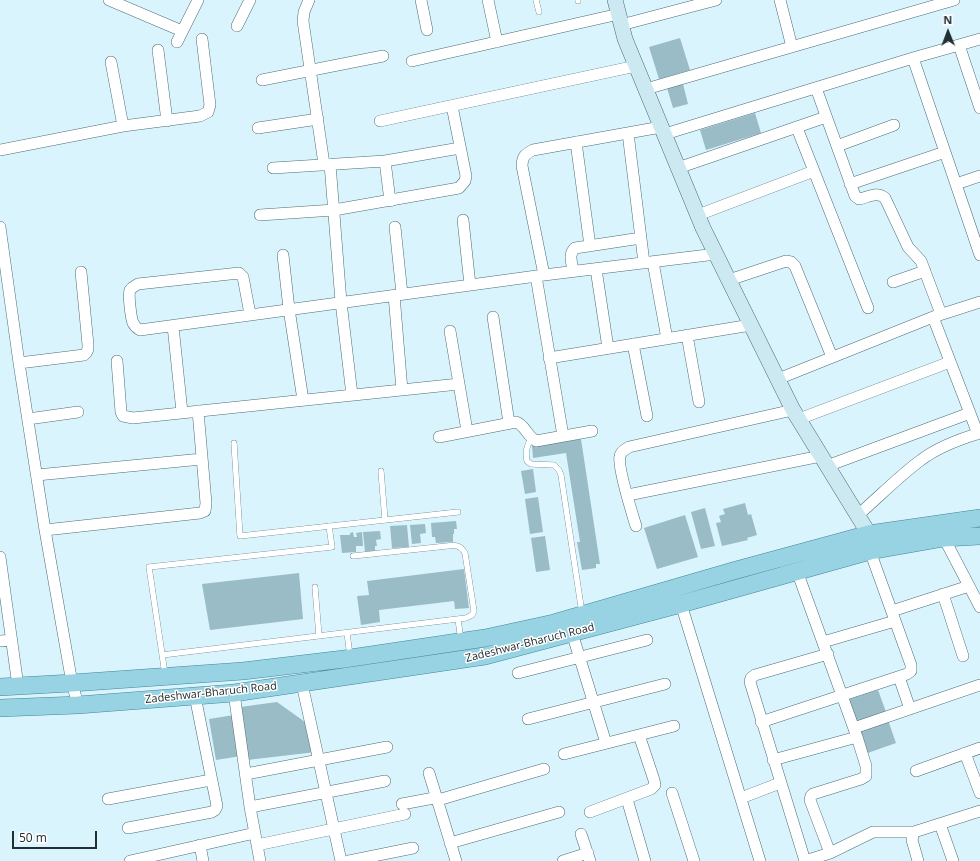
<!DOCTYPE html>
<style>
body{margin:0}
#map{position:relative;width:980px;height:861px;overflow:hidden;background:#d9f4fd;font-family:"Open Sans",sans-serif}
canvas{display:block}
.north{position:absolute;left:928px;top:12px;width:40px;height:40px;-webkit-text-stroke:3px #fff;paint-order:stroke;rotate:359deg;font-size:11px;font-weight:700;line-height:16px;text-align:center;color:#212e32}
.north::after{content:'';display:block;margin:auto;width:14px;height:18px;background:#212e32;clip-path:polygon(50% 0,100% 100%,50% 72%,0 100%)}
.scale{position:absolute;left:12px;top:831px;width:85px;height:18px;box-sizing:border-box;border:2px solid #212e32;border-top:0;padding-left:5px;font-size:12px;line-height:14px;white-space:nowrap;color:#212e32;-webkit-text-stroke:3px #fff;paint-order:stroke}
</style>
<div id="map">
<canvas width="980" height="861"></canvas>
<div class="north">N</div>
<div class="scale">50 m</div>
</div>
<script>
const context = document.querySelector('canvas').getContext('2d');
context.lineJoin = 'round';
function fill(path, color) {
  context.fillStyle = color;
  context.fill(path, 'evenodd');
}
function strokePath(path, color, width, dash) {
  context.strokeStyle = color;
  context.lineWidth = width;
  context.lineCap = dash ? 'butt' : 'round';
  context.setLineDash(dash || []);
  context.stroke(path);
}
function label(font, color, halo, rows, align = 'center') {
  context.font = font + ' "Open Sans",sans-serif';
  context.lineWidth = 3;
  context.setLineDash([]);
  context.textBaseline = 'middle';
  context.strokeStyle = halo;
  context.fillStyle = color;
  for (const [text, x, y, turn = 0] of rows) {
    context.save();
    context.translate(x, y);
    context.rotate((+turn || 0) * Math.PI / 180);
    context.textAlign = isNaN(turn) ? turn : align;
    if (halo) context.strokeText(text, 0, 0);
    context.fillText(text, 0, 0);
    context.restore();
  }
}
fill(new Path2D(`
 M680,38L690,70L659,79L649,47Z
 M683,84L688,104L673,108L667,88Z
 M755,113L761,133L706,150L700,130Z
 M581,439L600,564H596V568L582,570L577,542H580L566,453L533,458L532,446Z
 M533,469L536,492L525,494L521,471Z
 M538,497L543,532L530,534L525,499Z
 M745,503L748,515L751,514L757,535L747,538L748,540L722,546L716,523L721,522L719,516L725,514L723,509Z
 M705,508L715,546L701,549L691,512Z
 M685,515L698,557L657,569L644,528Z
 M456,521L457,529H454V534H453V542L436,543L435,537H432L431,523Z
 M425,524L426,533L420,534L421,543L412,544L410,525Z
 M407,525L409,547L392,548L390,526Z
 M380,531L381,539L376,540L377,546H375V551L365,552L363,532Z
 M353,532L354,537H357L356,533L362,532L363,546H356V552L342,553L340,535H350V533Z
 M545,536L550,570L536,572L531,538Z
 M464,569L469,608L455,609L454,601L379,610L380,622L361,625L357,596L369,595L367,581Z
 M299,573L303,619L210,630L202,584Z
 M878,690L886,712L855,723L847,700Z
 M277,702L305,722L316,752L247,760L240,707Z
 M234,715L241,756L216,760L209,719Z
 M888,720L896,743L865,754L857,731Z`), '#9abcc6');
const service = new Path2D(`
 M536,0L539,12
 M578,0V1
 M531,438C527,446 525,452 527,461L531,464L554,465L559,470L561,475L582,613
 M234,443L240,536L458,512
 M381,471L385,520
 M315,587L319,636
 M458,619L461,641
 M347,633L350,656
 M162,655L466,618L472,615L474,611L465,553C460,545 456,545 447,546L353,556
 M165,674L149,567L332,547L329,526`);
const minor = new Path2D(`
 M109,0L182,31
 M309,0L304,12L303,21L324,164
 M421,0L427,30
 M488,0L497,42
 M780,0L792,47
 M621,25L716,0
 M237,26L250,0
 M177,42L198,0
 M959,45L980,108
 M158,50L167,121
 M913,58L980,255
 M412,61L619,14
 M111,62L123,126
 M262,80L383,56
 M816,88L855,196L859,199C869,197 877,191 885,198L908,247L921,261L941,314
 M646,89L954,0
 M380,121L636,66
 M258,128L318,119
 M797,128L868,308
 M628,133L644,263
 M665,134L913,58L980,39
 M576,142L590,246
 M837,146L894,125
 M0,150L123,126L200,116L208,112L210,105L202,39
 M385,161L390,201
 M330,164L341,302L352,395
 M273,168L385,161L460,148
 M678,168L826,117
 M850,184L945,152
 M956,184L980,176
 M260,215L334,210L459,188L465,181L466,176L452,106
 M698,215L814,171
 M463,220L470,285
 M0,227L19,363L45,530L72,683L78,705
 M395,227L402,294
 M283,255L289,309L303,400
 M653,262L667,339
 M596,269L608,348
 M573,271C572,263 568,254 575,248L641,238
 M544,275L522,166C522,157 525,154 533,150L661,127
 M536,276L563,436
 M729,280L786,261L791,262L795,266L832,357
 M893,282L925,271
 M394,295L402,390
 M250,314L243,277L239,273L138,284C135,286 132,287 130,290C128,295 131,318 133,323C135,327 137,328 140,330L544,275L716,254
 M493,317L509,423
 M933,317L978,434
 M173,326L182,412
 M450,331L467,431
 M687,335L699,402
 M633,344L647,416
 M549,358L751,325
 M117,361L121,412L123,416L133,418L459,384
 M19,363L84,355C88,352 88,349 88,345L81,272
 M778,379L933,317L980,302
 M28,419L78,412
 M799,419L950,362
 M439,437L516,422C525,425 527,436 536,441L592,431
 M827,466L970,413
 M37,475L202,459
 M628,495L821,456
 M858,515C879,497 899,476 921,460C938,447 960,439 980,433
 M636,526C632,513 617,466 620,456C621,451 625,450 629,447L793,410
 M45,530L200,513L205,511L206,503L198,411
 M944,538L980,607
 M0,557L18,686
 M797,571L857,737L866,766V776L861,779L813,794L811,796L810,800L830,853
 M943,594L963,656
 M681,604L760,861
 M892,611L969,586
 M572,633L606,743
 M0,641L12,640
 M823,642L895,621
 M518,673L647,640
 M899,677L910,709
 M302,684L341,861
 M234,693L250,807L260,861
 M528,719L665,684
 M761,722L907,674L911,671V665L870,551
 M854,728L980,685
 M965,753L980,793
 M564,754L674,726
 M773,760L857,737
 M916,771L980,748
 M429,773L456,861
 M246,774L387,747
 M672,793L694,861
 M741,798L780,783
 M108,799L211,780
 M627,799L645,861
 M402,804L434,798L438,800L544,769
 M250,807L385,781
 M590,812L651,789L655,785L654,780L639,735
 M940,824L953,861
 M128,828L212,812L215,810L217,806L195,696
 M581,834L590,861
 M450,843L559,812
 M200,845L203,861
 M257,845L405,814
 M130,861L255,833
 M349,861L413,848
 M563,861L588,853
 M805,861L750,682L751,678L755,675L828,654
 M805,861L830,853L873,832H914
 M918,861L912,840L914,832L980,811`);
const secondary = new Path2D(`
 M615,0L625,39L703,228L793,410L869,534L874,543`);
const primary = new Path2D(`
 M0,687L72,683L243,671L344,659L485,638L554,623L733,571L869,534L980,518
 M0,708L78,705L234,693L485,656L681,604L870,551L944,538L980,536`);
strokePath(service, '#4d6c75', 6);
strokePath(minor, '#4d6c75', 12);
strokePath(secondary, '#4d6c75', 16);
strokePath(primary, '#428699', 18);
strokePath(service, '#fff', 5.5);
strokePath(minor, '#fff', 11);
strokePath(secondary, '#cce9f1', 15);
strokePath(primary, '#98d3e3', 17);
label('11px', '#212e32', '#fff', [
 ["Zadeshwar-Bharuch Road",530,643,-14],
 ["Zadeshwar-Bharuch Road",211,693,-6]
]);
</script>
